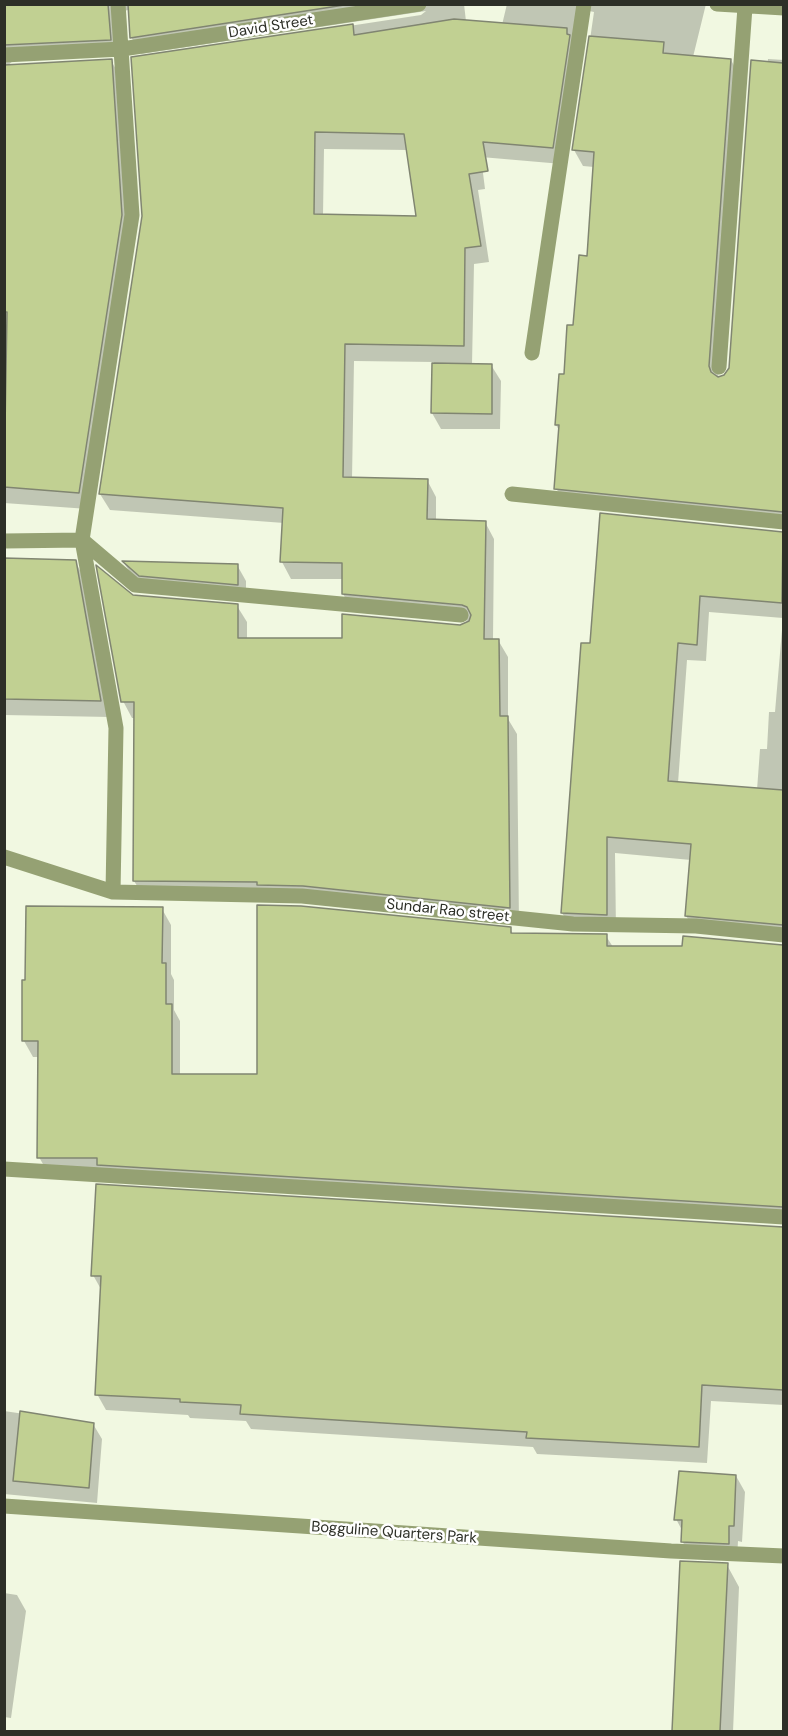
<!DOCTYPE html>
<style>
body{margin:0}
#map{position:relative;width:788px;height:1736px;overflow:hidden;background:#f1f8e1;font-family:"DM Sans",sans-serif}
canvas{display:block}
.frame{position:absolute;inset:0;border:6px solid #2d2f27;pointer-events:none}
</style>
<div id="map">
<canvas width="788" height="1736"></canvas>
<div class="frame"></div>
</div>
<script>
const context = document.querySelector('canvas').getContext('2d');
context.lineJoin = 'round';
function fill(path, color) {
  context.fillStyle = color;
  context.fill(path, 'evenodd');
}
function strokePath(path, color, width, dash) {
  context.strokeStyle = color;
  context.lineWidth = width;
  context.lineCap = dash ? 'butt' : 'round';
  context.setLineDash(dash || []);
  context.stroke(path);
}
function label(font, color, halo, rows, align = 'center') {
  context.font = font + ' "DM Sans",sans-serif';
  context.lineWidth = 5;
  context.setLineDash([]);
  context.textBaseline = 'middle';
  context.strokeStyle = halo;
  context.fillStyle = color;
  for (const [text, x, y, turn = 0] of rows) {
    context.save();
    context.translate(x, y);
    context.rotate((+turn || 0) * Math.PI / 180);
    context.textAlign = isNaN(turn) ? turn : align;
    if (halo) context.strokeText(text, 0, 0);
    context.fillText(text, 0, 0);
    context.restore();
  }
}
fill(new Path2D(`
 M4,4H464L478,125L507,4H706L693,57L731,60L740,77L718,379L728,374L730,368L768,59L784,60V527L566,505L556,488L560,432L556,425L588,257L594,167L583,166L574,150L594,12L589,11L562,164L481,157L485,189L478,190L489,262L474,264L472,365H491L501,381L500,429H441L432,413L434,362L354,361L352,479L427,480L436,497V521L485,522L494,539L493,640H498L508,657V719L517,734L519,924L313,902L144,897L134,881L135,718H132L123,701L133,596L237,606L247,622V639H343L460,626L470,621L353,611L343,594L344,579H291L282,562L284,523L110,510L100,494L143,216L133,59L421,15L426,11L141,54L131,37L130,11L127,10L118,16L119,56L13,61L7,66L111,61L121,77L131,232L88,509L4,503ZM324,149L408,150L418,218L323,216Z
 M601,514L783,533L784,940L696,932L686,916L691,860L615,853L616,931L572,929L562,913L591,645ZM709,612L783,618L775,712H769L767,749H760L757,790L678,783L687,660L706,661Z
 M4,560L75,561L84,578L110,717L4,715Z
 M124,563L237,565L246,581V600L133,577Z
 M162,909L171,925V974L174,980V1010L180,1021V1075H258L510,929L513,934L606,936L613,947L782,946L784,1222L48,1173L39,1157V1057H33L24,1041Z
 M97,1186L784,1228V1405L711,1401L707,1463L537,1454L533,1447L251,1429L246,1421L190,1418L188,1415L106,1410L97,1394L102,1291L93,1275Z
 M4,1411L93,1424L102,1439L97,1503L4,1494Z
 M736,1476L745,1492L742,1542L738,1541L737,1559L692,1557L682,1541L683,1532L676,1519Z
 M681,1563L727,1565L739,1587L733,1732H673Z
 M4,1593L17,1595L26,1611L11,1718L4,1717Z`), '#0003');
const building = new Path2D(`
 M4,4H108L111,40L4,45Z
 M128,4H351L130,38Z
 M454,19L567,28V34L570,35L553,148L483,142L488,171L469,174L481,246L465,248L464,346L345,344L343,477L428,479L427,519L486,521L484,639H499L500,716H508L510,908L303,886L257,885V882L133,881L134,702H121L96,565L133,595L238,604V638H342V614L460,625L469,621L471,615L467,607L462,605L342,594V563L280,562L283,508L99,494L142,216L131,57L353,24L354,35ZM315,132L404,134L416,216L314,214Z
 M589,36L664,42L663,53L731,59L709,366L711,372L718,377L724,375L729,368L751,60L783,63V512L554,489L559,425H555L559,374H564L567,325H573L579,255L587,256L594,152L572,150Z
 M112,59L122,215L79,493L4,487L7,312H4V65Z
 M432,363L492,364V414L431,413Z
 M600,513L783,532L782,603L700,596L697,645L678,643L668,781L783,790V925L685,916L691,844L607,837V915L561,913L581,643H590Z
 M4,558L76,560L101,701L4,699Z
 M122,561L238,564V585L139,576Z
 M257,905L301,906L511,927V933L607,934V946H682L683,936L783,945V1207L97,1165V1158H37L38,1041H22V980H25L26,906L163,907L162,963H166V1004H172V1074H257Z
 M96,1184L783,1227V1390L702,1385L699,1447L526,1438L527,1432L240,1414L241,1405L180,1402V1399L95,1395L101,1276H91Z
 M20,1411L94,1423L89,1488L13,1481Z
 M679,1471L736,1475L734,1526H729V1544L681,1542L682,1520H674Z
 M680,1561L728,1563L720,1731H672Z`);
fill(building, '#c1d092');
strokePath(building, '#808571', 1.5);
strokePath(new Path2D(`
 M717,4L784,8
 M4,55L122,49L419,4
 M532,353L584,4
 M719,367L745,7
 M512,494L784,522
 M4,541L82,540L135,585L461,615
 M4,857L113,892L302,896L573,924L696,926L784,935
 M113,892L116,728L82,540L132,215L118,4
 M4,1169L784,1217
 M4,1506L671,1551L784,1556`), '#95a173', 15);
label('15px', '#2d2f27', '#fff', [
 ["David Street",271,27,-9],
 ["Sundar Rao street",448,911,6],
 ["Bogguline Quarters Park",394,1533,4]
]);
</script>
